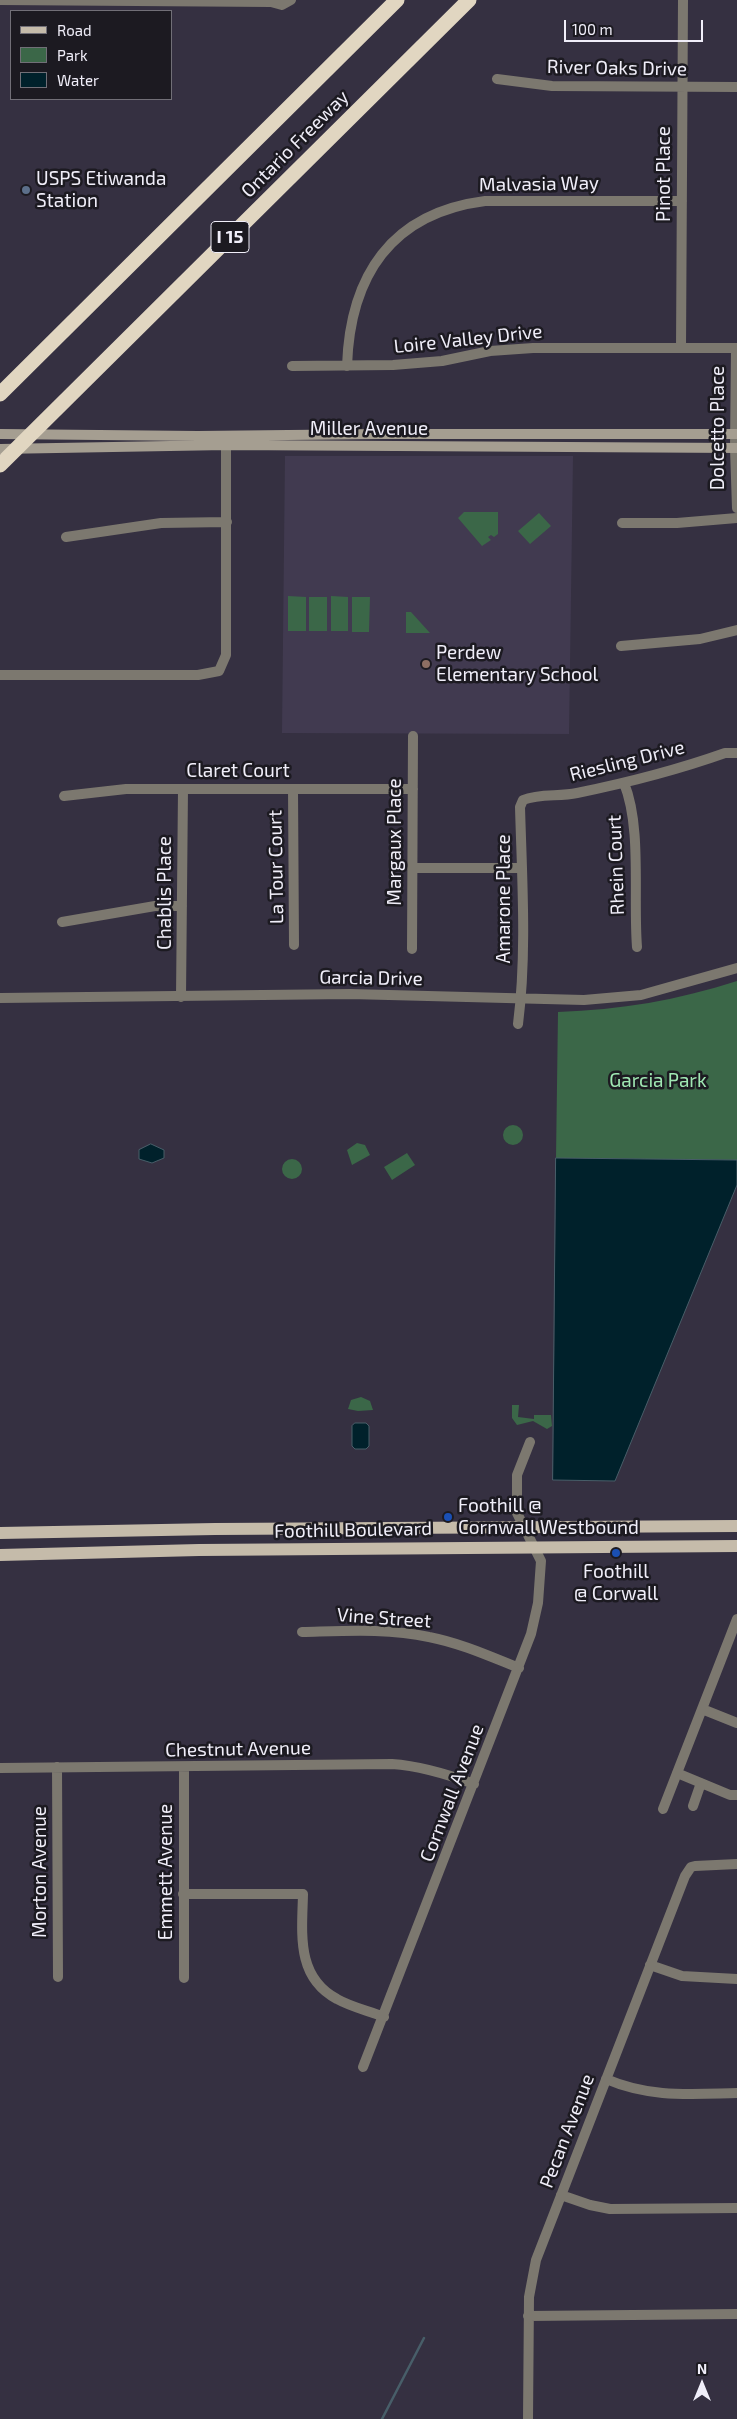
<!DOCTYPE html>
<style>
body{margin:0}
#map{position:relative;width:737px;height:2419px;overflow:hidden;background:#353041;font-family:"Exo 2",sans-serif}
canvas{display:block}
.legend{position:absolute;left:10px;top:10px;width:162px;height:90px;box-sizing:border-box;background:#1c1a21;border:1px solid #716f77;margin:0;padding:6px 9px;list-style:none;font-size:15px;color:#f0eef9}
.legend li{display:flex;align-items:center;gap:10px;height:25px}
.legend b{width:25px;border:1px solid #716f77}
.north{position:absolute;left:677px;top:2359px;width:50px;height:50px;-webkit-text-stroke:4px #1c1a21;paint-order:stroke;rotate:0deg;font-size:14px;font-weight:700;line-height:20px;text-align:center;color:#f0eef9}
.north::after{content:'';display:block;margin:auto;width:18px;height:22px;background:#f0eef9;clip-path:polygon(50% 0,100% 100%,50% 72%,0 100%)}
.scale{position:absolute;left:564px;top:20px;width:139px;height:22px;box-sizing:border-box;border:2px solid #f0eef9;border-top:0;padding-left:6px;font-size:15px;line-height:18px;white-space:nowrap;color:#f0eef9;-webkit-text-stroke:4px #1c1a21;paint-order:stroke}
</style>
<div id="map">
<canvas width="737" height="2419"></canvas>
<ul class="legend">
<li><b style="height:6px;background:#c5bbaa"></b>Road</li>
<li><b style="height:14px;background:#3b6748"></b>Park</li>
<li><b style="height:14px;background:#00212b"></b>Water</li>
</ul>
<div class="north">N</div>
<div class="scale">100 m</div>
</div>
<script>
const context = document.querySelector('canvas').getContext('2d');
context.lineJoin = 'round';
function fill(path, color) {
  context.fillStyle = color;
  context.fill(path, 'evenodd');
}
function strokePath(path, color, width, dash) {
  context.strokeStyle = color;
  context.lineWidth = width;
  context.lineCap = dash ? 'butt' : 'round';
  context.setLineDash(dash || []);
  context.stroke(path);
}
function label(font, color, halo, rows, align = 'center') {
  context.font = font + ' "Exo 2",sans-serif';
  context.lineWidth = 5;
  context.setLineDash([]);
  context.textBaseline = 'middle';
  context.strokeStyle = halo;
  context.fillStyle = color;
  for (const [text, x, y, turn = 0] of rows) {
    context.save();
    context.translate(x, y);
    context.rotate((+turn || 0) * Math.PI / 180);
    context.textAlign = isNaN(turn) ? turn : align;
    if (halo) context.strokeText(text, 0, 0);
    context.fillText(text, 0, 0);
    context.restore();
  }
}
fill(new Path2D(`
 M285,456H573L569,734L282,733Z`), '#413a50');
fill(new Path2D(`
 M464,512H498V534L494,537L491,535L488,537L491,540L482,546L458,518Z
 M539,513L551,526L530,544L518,531Z
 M288,596L306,597V631H288Z
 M331,596L348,597V631H331Z
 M309,597H327V631H309Z
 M352,597H370L369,632H352Z
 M406,612H411L430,633H406Z
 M737,981V1160L556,1158L558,1012C620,1010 678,1000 737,981Z
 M503 1135a10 10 0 1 1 20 0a10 10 0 1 1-20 0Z
 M357,1143L365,1145L370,1155L352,1165L347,1150Z
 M407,1153L415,1165L392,1180L384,1167Z
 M282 1169a10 10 0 1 1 20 0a10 10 0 1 1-20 0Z
 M361,1397L370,1401L373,1410L358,1411L348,1409L351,1400Z
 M512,1405H519L518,1417L534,1419V1415H551L552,1426L547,1429L533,1421L517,1425L512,1418Z`), '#3b6748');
const water = new Path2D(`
 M151,1144L164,1150V1158L152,1163L139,1159V1150Z
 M556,1158L737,1160V1185L615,1481L553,1480Z
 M355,1423H366L369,1426V1446L366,1449H355L352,1446V1426Z`);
fill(water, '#00212b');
strokePath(water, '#485e69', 1);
strokePath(new Path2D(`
 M382,2419L424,2338`), '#485e69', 2.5);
strokePath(new Path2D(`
 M0,0L271,2L282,5L291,0
 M497,79L552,86L737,87
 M681,348L683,0
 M736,348L735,448L737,508
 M292,366L393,365L442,361L490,351L533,348H737
 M347,366C350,276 391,213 485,201H682
 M622,523H677L737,518
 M66,537L161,523L227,522
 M621,646L700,639L737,630
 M0,675H198L219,671L226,655V437
 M624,783C642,827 633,897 637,947
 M293,789L294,945
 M64,796L126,789H413
 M412,868H522
 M62,922L155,906H182
 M412,949L413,736
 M181,997L183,789
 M0,998L350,994L584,1000L641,995L737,968
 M518,1024C527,953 522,879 520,807L523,800C540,793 559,797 577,793C626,783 677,770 725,753H737
 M302,1632C344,1631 388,1628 429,1637C460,1643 489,1656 519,1668
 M702,1709L737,1723
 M57,1767L58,1977
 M0,1768L392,1764C421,1766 447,1774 474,1784
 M677,1773L730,1795H737
 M693,1806L701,1783
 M663,1809L737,1619
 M183,1894H303C302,1934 296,1977 337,1999C351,2007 369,2011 384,2017
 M650,1965L682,1976L737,1979
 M184,1978V1767
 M363,2067L531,1634L538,1603L541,1561L517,1513V1475L530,1442
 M606,2079C650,2098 690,2094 737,2093
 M561,2195L590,2205L610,2209L737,2208
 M528,2316L737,2314
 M528,2419L529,2297L536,2260L685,1876L691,1867L695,1866L737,1864`), '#7c786f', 10);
strokePath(new Path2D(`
 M0,434L198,436L379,434H737
 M0,449L226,445L737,448`), '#a59e91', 10);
strokePath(new Path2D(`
 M0,1533L215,1529L737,1526
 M0,1555L199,1550L737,1546`), '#c5bbaa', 12);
strokePath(new Path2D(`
 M0,394L397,0
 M0,465L469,0`), '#e1d6c1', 15);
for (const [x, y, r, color] of [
 [26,190,5,"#5c6f8a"],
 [426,664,5,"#8d6e63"],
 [448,1517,5,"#1a4fb4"],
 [616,1553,5,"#1a4fb4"]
]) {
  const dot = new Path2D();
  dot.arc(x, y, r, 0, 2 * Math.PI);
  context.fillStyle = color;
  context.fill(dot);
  strokePath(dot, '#1c1a21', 2);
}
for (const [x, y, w] of [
 [230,237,38]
]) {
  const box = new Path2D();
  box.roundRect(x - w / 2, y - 15.5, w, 31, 4);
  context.fillStyle = '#1c1a21';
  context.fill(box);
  strokePath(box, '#f0eef9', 1);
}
label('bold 18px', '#f0eef9', null, [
 ["I 15",230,237]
]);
label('19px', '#f0eef9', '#1c1a21', [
 ["River Oaks Drive",617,68,1],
 ["Ontario Freeway",295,144,-45],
 ["Pinot Place",664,174,-90],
 ["Malvasia Way",539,184,-1],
 ["Loire Valley Drive",468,339,-6],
 ["Dolcetto Place",718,428,-90],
 ["Miller Avenue",369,429],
 ["Riesling Drive",627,761,-14],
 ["Claret Court",238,771],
 ["Margaux Place",395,842,-90],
 ["Rhein Court",616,865,-92],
 ["La Tour Court",276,867,-91],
 ["Chablis Place",165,893,-90],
 ["Amarone Place",504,899,-90],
 ["Garcia Drive",371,978,1],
 ["Foothill Boulevard",353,1530,-1],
 ["Vine Street",384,1618,4],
 ["Chestnut Avenue",238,1749,-1],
 ["Cornwall Avenue",452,1793,-69],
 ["Morton Avenue",40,1872,-90],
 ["Emmett Avenue",166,1872,-90],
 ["Pecan Avenue",567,2131,-69]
]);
label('19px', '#f0eef9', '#1c1a21', [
 ["USPS Etiwanda",36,179],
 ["Station",36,201],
 ["Perdew",436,653],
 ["Elementary School",436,675],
 ["Foothill @",458,1506],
 ["Cornwall Westbound",458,1528],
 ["Foothill",616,1572,"center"],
 ["@ Corwall",616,1594,"center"]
], 'left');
label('19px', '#a0e7b3', '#1c1a21', [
 ["Garcia Park",658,1081]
]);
</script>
